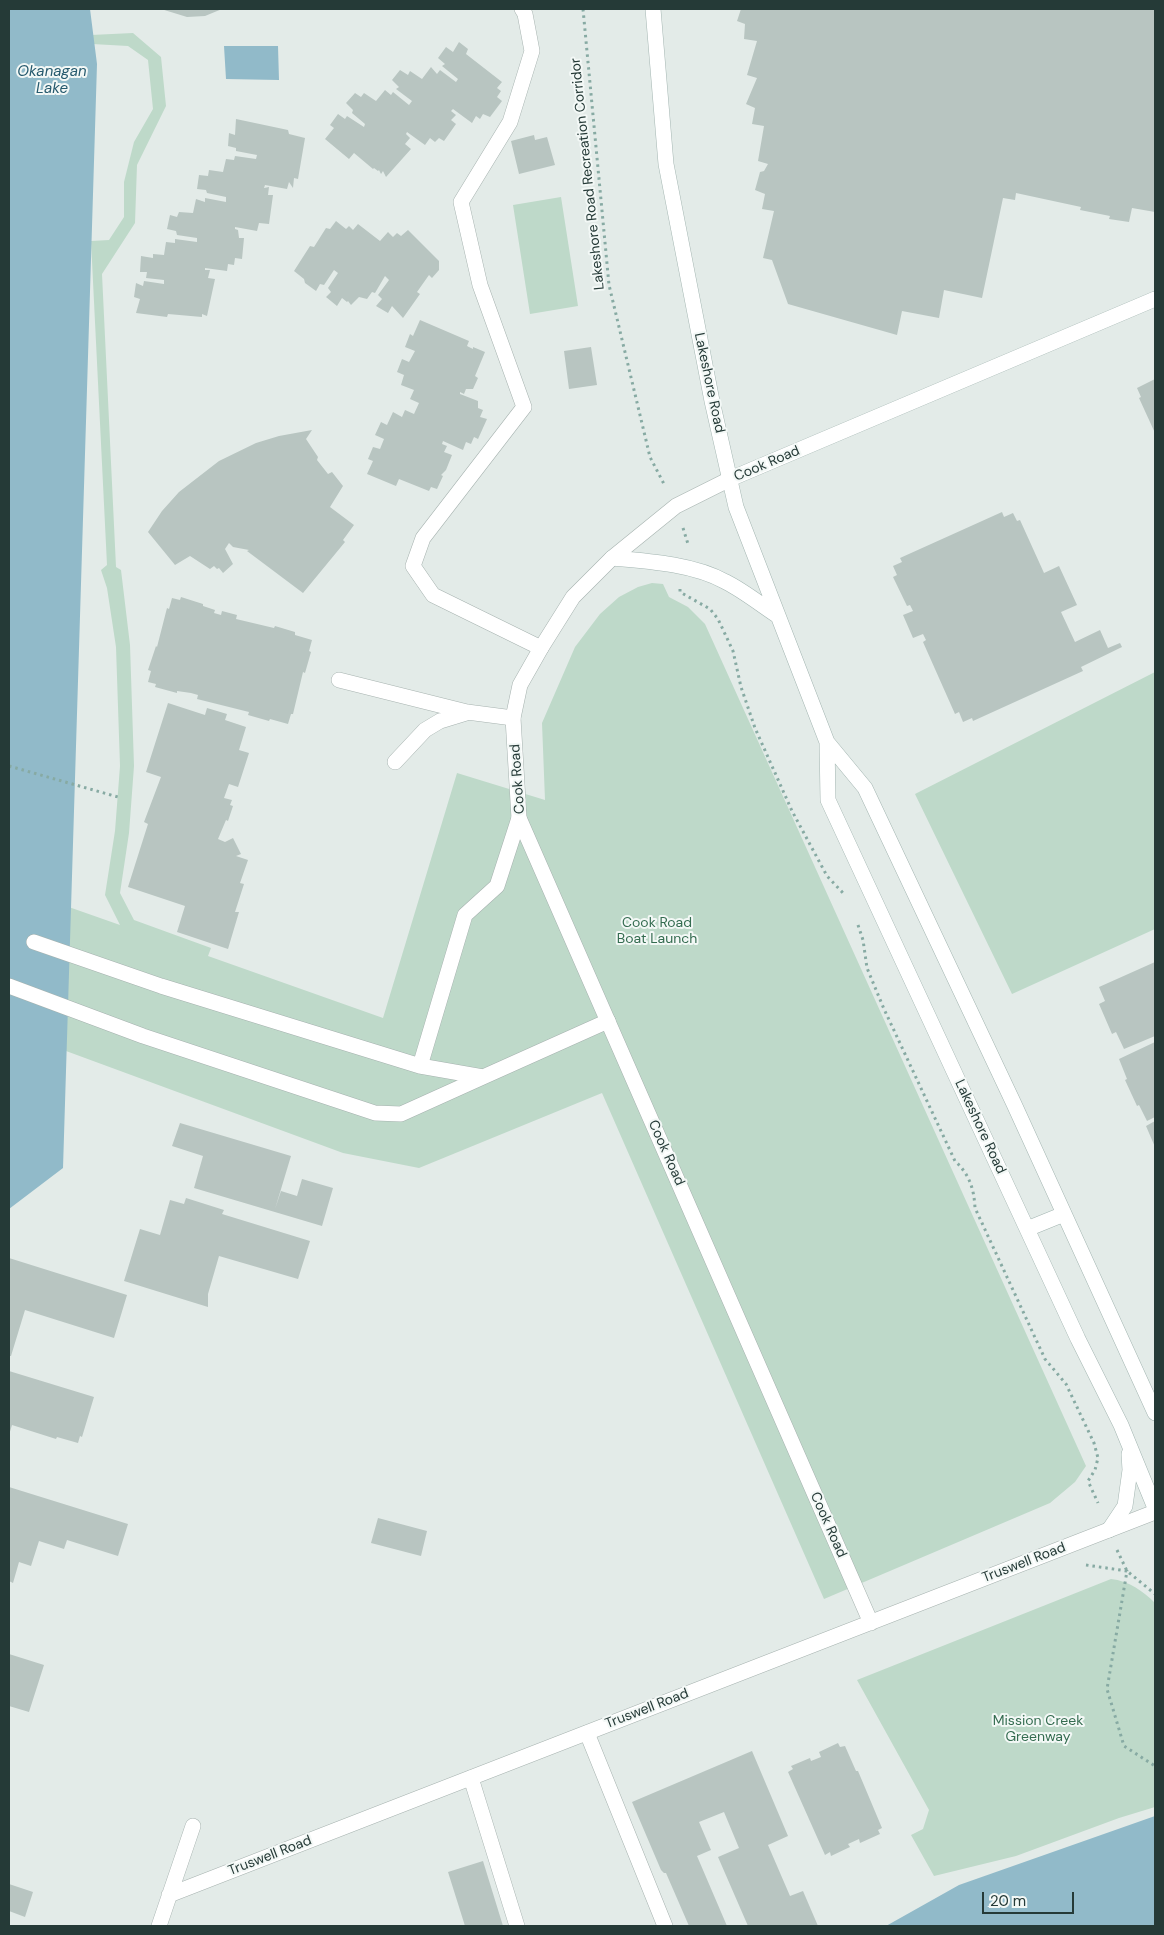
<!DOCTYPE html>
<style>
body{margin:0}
#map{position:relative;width:1164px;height:1935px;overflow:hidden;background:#e3ebe8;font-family:"DM Sans",sans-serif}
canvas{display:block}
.frame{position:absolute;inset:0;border:10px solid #253a37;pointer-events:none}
.scale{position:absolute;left:982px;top:1892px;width:92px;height:22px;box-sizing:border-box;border:2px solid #253a37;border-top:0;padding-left:6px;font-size:15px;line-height:18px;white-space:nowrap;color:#253a37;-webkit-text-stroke:4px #f3f8f6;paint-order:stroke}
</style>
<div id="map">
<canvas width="1164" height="1935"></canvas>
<div class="frame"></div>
<div class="scale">20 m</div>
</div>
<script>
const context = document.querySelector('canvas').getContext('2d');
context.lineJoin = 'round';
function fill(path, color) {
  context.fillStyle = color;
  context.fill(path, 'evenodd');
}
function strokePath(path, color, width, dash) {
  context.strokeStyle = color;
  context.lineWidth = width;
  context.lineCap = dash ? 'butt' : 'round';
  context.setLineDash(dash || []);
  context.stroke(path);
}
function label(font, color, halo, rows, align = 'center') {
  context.font = font + ' "DM Sans",sans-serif';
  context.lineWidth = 4;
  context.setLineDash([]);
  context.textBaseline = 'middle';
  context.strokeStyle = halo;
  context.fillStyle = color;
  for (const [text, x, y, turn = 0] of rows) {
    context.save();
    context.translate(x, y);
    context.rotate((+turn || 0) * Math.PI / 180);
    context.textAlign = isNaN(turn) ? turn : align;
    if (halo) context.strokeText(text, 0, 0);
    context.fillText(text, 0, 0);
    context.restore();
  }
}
fill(new Path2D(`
 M133,33L161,57L166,106L137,165L135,223L102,274L116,567L121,570L130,645L134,766L129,833L120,893L134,920L211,948L208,956L383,1018L457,773L545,800L542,723L575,647L600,614L619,597L638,587L652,583L663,584L669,597L688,607L705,624L1086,1466L1075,1482L1050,1503L824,1599L602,1093L419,1168L343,1153L9,1030V886L120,925L105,895L115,831L120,766L116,647L107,588L101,570L107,565L91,241L109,240L124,217V182L134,142L153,109L148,60L128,46L92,44L91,35Z
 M561,197L578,306L530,314L513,205Z
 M1155,672V929L1012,994L915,794Z
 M1111,1579C1129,1581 1143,1591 1155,1603V1807L1119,1818L1016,1856L934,1876L911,1835L923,1829L929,1810L857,1680Z`), '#bed9c9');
fill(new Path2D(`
 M9,9H90L97,64L63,1168L9,1209Z
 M224,46H278L279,80L226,79Z
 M1155,1816V1926H886L959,1885Z`), '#91bac9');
fill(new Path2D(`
 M161,9H222L205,16L187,17Z
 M741,9H1155V212L1132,208L1129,222L1109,219L1110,216L1080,210L1081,207L1016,193L1015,200L1003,198L982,298L944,290L939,318L902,311L897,335L788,304L772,260L763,258L774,211L762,209L765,194L755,190L760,172L764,171L768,164L758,161L764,126L752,124L755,108L746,104L757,78L747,75L757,41L744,39L745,24L737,21Z
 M459,42L468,49L466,54L502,82L497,88L501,91L497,97L502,101L490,117L483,114L480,119L476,116L472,123L453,109L451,111L456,115L451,120L456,124L444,141L439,138L435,142L430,138L425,145L407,132L406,134L410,138L405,144L411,149L386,177L383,171L381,174L379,170L378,171L374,168L373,169L354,153L349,159L325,139L334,128L330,125L338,114L345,119L347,116L364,127L365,124L352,113L353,110L346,103L355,93L361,97L364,93L376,101L385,90L391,95L393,92L409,105L412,101L396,89L399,87L392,80L400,70L408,75L410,71L422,79L431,67L437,74L440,70L456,82L458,79L442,66L445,64L438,58L446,47L453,52Z
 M236,119L288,130L289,134L305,138L298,179L294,178L293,188L289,182L287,189L265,185L264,188L269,187L268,195H273L269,224L259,223L257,231L235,227V229L238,230L239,238H244L242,259L235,258L234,265L228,264L227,271L205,268V270H210L208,278L215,279L207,316L202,314V317L168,314L167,317L136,313L140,299L134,297L136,283L143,286L144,281L164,284V280L146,278L147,272H140L141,256L153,258V254L164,255L166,242L175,243V239L197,242V238L177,235L176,231L167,229L170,215L177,217L179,212L193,213L196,199L205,202V198L226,202V197L207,193L206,190L197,189L199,175L208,176L209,170L223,172L226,159L234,160L235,156L256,159L257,155L236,151V148L228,146L229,133L235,135Z
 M534,135L535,140L547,137L555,165L519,174L511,141Z
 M336,221L346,229L349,226L353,230L358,224L380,241L388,232L393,237L397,233L401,236L408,230L439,261V270L432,278L429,275L417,292L420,294L403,318L392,306L388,313L376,306L382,299L378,295L389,280L385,276L375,293L372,292L367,299L359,297L351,305L348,301L347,302L342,298L337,306L326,297L331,292L328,288L338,273L334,270L324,285L320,284L316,291L305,283L304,279L294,271L310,246L314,247L326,228L330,229Z
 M420,320L469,341L467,346L473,349V347L485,352L475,376L478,378L473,389H466L464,394L460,392V394L478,401V408L483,410L480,417L487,419L478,439L474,437L471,444L466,442L463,450L443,441L442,444L447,446L444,452L452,455L446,470L441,475L443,476L437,489L431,487L429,491L399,479L396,486L367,474L373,461L368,459L373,447L380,449L384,439L375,435L381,422L387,425L393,412L402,417L405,410L414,414L419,403L410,399L414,390L401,385L404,375L397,372L402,359L409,362L415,351L405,347L410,334L413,336Z
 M591,347L597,385L569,389L564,351Z
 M1155,379V433L1139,398L1141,397L1137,388Z
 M312,430L306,439L318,457L317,460L328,474L332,472L343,486L330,507L354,525L343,540L345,542L303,593L247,551L249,550L233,547L229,543L225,549L233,564L223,573L219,568L217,569L214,566L210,569L190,556L175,565L148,532L162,511L179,492L219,461L256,443L279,436Z
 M1002,512L1004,517L1013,513L1017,521L1020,520L1044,573L1059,566L1077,605L1061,612L1075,642L1100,630L1108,648L1120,643L1122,647L1081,667L1083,671L973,721L972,718L963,722L959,712L955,714L923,642L926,640L923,634L913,638L903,615L913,611L910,605L907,606L893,577L897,575L893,566L902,562L900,558Z
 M181,597L203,604V606L215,610L214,613L221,615L222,611L237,615L236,619L274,628L275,626L295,632V635L312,640L309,651L311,652L305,673L303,672L293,714H291L288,724L270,719L269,721L248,715L249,712L197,699L198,695L191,693L177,691V693L155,687L156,684L148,682L151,671L148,670L156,646L157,647L167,608L169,609L172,598L180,600Z
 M168,703L205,715L207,708L227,714L225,720L246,727L239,750L249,753L238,787L229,784L224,798L232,800L230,805L233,806L228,821L226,820L218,839L225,842L233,838L241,854L236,856L248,860L240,883L244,884L235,912H239L228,949L177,932L185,906L128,887L148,824L144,822L161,777L146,772Z
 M1155,962V1036L1124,1049L1116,1032L1112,1034L1099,1004L1105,1001L1099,987Z
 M1155,1042V1117L1147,1121L1139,1105L1137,1106L1125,1080L1127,1079L1119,1059Z
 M1155,1121V1147L1146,1126Z
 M180,1123L291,1156L275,1209L281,1191L297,1196L302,1179L333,1188L322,1226L194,1188L203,1156L172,1146Z
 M186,1198L224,1210L222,1214L310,1241L298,1279L219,1256L208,1294V1307L124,1281L140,1229L160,1235L170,1200L184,1204Z
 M9,1258L127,1295L114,1338L25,1310L11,1356H9Z
 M9,1371L94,1397L82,1437L80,1436L78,1443L57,1437L56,1439L12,1425L9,1435Z
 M9,1487L128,1524L118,1556L67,1540L64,1549L39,1541L31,1566L19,1562L13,1583L9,1581Z
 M378,1518L427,1531L421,1556L371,1543Z
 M9,1654L44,1665L29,1712L9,1706Z
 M838,1743L840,1747L845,1746L856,1771H858L882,1828L878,1830L880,1834L860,1843L859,1839L848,1844L850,1847L831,1856L830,1852L825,1855L788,1772L793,1769L791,1766L810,1758L811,1761L821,1757L819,1752Z
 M752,1751L788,1836L768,1845L790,1896L803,1891L818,1926H748L718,1857L739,1848L724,1812L699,1822L711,1850L697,1856L727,1926H689L666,1873H664L661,1870L632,1802Z
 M483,1861L503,1926H465L448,1872Z
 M9,1884L33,1892L25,1917L9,1911Z`), '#b8c5c1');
const lane = new Path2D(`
 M522,9L525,14L532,51L510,122L461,202L480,285L524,407L423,538L413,566L433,595L541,648
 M339,680L467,712L513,718
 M395,762L425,730L440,721L466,713
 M34,942L161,986L420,1066L483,1077L608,1021
 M9,986L143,1036L375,1113L401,1114L483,1077
 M420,1066L465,915L497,886L519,818
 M587,1733L665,1926
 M471,1778L517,1926`);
const street = new Path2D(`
 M730,479L676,506L612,558L573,597L541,648L520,685L513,718L519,818L871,1623
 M169,1895L1155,1512
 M159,1926L193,1826`);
const secondary = new Path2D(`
 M653,9L666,164L712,401L736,507L827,742L865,788L1014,1104L1155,1413
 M730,479L1155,299
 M612,558C648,561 694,564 726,582C744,591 761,605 778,616
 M827,742L828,800L1078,1339L1121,1425L1155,1508
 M1027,1229L1064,1214
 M1109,1530L1125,1506L1130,1470L1129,1454`);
strokePath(lane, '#a6b2af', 16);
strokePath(street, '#a6b2af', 16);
strokePath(secondary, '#a3b5b1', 16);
strokePath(new Path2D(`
 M583,9L609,285L650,457L665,486
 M683,528L688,544
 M680,589V592L710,609L718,619L733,651L741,687L755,728L792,811L827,876L844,894
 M9,766L118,797
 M858,925L863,940L867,968L884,1009L955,1161C969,1174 974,1188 975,1208L1045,1359L1066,1384L1094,1443L1098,1458L1095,1470L1088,1481L1098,1503
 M1117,1550L1127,1571L1155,1594
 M1086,1565L1127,1571L1107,1689L1124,1746L1155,1766`), '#87aaa3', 3, [2.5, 4]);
strokePath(lane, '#fff', 15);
strokePath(street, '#fff', 15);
strokePath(secondary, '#fff', 15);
label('14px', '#253a37', '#f3f8f6', [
 ["Lakeshore Road Recreation Corridor",588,174,-96],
 ["Lakeshore Road",709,383,78],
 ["Cook Road",767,464,-23],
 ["Cook Road",518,779,-94],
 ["Lakeshore Road",980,1127,65],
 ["Cook Road",666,1153,66],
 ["Cook Road",828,1525,66],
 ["Truswell Road",1024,1563,-21],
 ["Truswell Road",647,1709,-21],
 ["Truswell Road",270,1856,-21]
]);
label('14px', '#346c50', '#f3f8f6', [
 ["Cook Road",657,923],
 ["Boat Launch",657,939],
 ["Mission Creek",1038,1721],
 ["Greenway",1038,1737]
]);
label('italic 15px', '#265a6e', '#f3f8f6', [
 ["Okanagan",52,72],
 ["Lake",52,89]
]);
</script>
